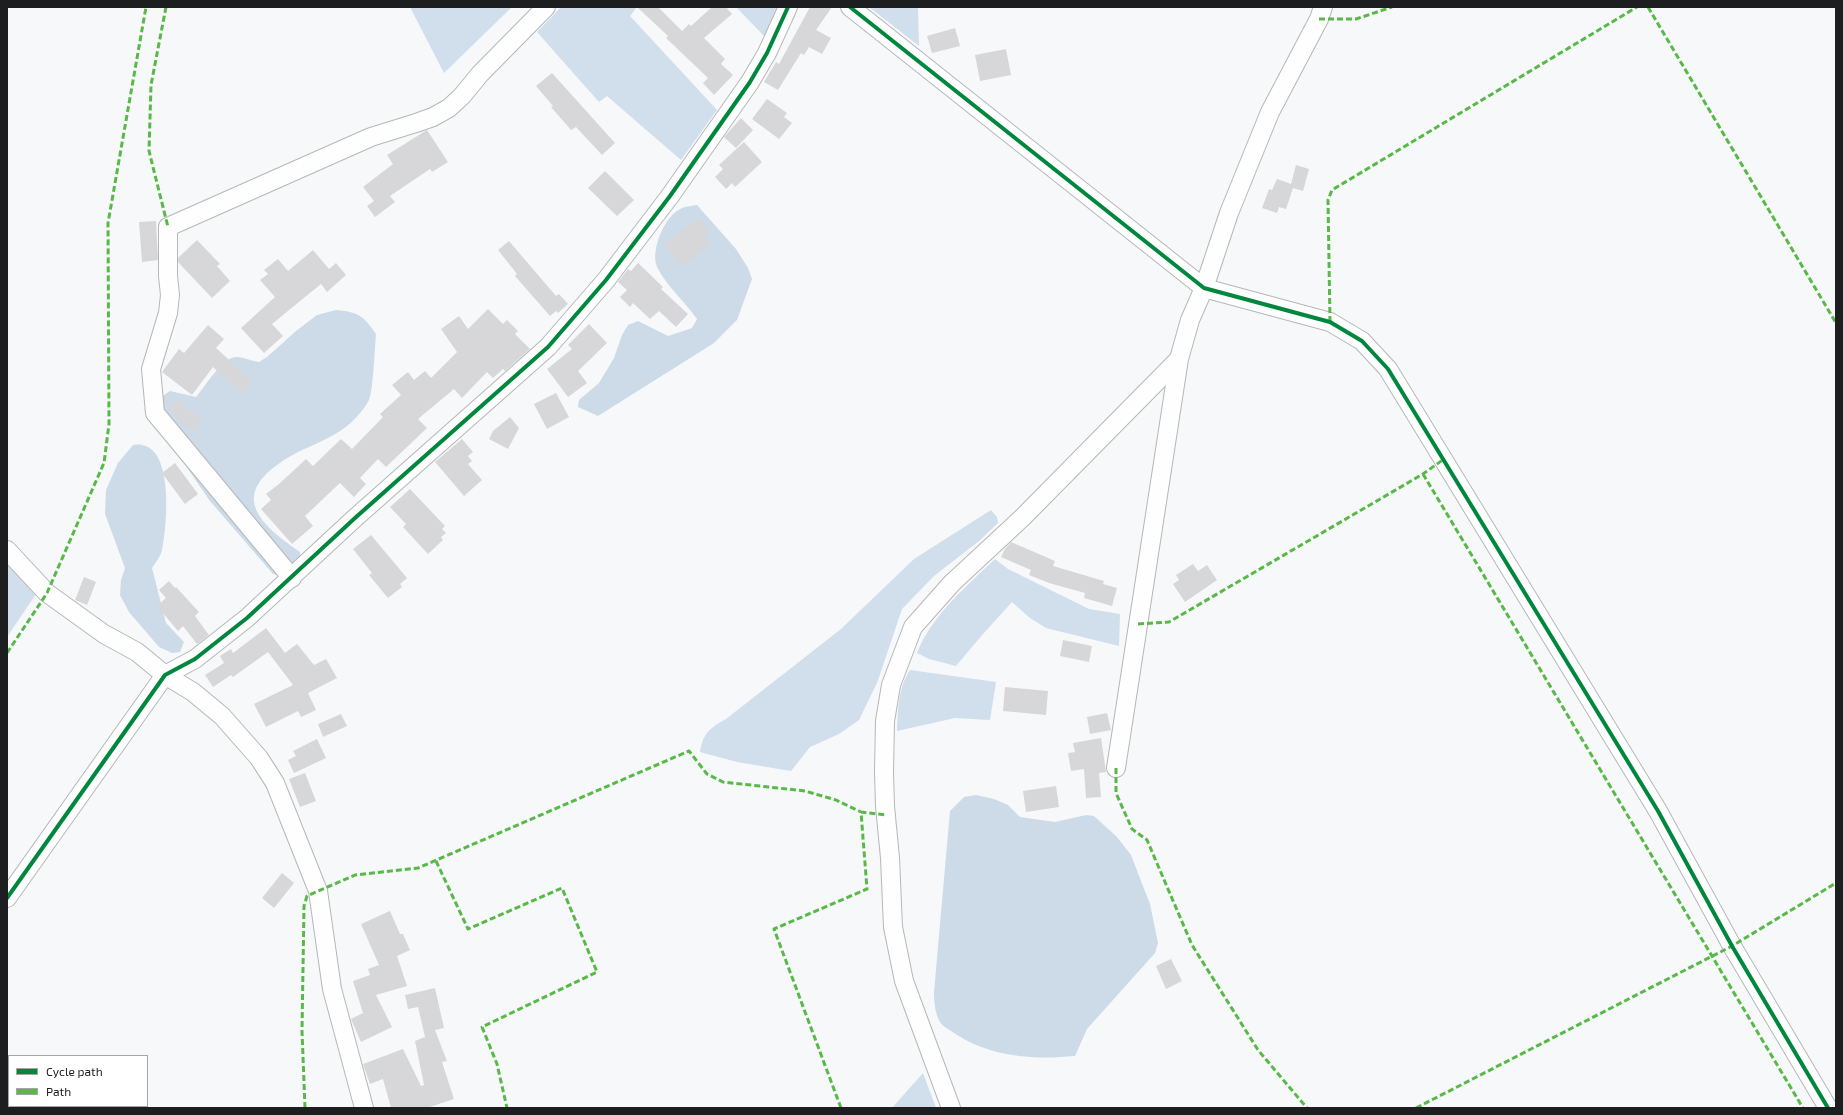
<!DOCTYPE html>
<style>
body{margin:0}
#map{position:relative;width:1843px;height:1115px;overflow:hidden;background:#f6f8fa;font-family:"Exo 2",sans-serif}
canvas{display:block}
.frame{position:absolute;inset:0;border:8px solid #1d1e1f;pointer-events:none}
.legend{position:absolute;left:8px;top:1055px;width:140px;height:52px;box-sizing:border-box;background:#fff;border:1px solid #a5a5a5;margin:0;padding:5px 7px;list-style:none;font-size:12px;color:#1d1e1f}
.legend li{display:flex;align-items:center;gap:8px;height:20px}
.legend b{width:20px;border:1px solid #a5a5a5}
</style>
<div id="map">
<canvas width="1843" height="1115"></canvas>
<div class="frame"></div>
<ul class="legend">
<li><b style="height:5px;background:#00873e"></b>Cycle path</li>
<li><b style="height:5px;background:#58b947"></b>Path</li>
</ul>
</div>
<script>
const context = document.querySelector('canvas').getContext('2d');
context.lineJoin = 'round';
function fill(path, color) {
  context.fillStyle = color;
  context.fill(path, 'evenodd');
}
function strokePath(path, color, width, dash) {
  context.strokeStyle = color;
  context.lineWidth = width;
  context.lineCap = dash ? 'butt' : 'round';
  context.setLineDash(dash || []);
  context.stroke(path);
}
fill(new Path2D(`
 M410,7H512L444,73Z
 M561,7H637L630,16L717,110L681,160L607,96L599,102L537,32Z
 M736,7H780L765,37Z
 M869,7H918L919,46Z
 M991,510L997,517L998,523L979,541L934,576L902,609L877,683L859,720L839,734L810,747L791,771L737,762L700,752C703,733 710,728 726,719L841,629L914,559Z
 M995,559L1008,569L1089,609L1120,614L1119,646L1046,628L1030,618L1012,602L983,634L956,666L929,659L917,653C932,615 966,587 995,559Z
 M7,564L36,594L7,637Z
 M910,670L996,682L990,720L955,718L897,731C898,710 898,688 910,670Z
 M923,1073L936,1108H892Z`), '#d1deeb');
fill(new Path2D(`
 M697,205L736,249L748,268L752,279L737,320L714,343L598,416L578,407L579,400L599,383L614,358L622,335L628,325L638,321L668,336L692,328L697,319C686,303 665,284 657,267C650,250 665,215 682,208C687,206 692,206 697,205Z
 M336,310C358,312 363,315 376,334C375,345 373,392 369,400C364,410 352,423 343,429C326,441 306,447 289,457C229,493 255,521 300,552L301,561L280,576L273,574L210,501L152,417L161,397L170,391L196,397C205,387 223,355 238,357C245,358 252,361 259,362L267,357L296,331L317,315Z
 M133,445C135,445 139,444 142,445C174,450 167,527 162,550C161,556 155,563 152,568L166,623L184,642L180,652L172,653L159,647L129,612L120,595L121,580L125,568L105,514L106,490L118,463Z
 M976,795L994,799L1008,805L1020,817L1055,822L1086,815L1094,816L1117,837L1131,855L1150,904L1158,943L1155,953L1087,1029L1075,1056C1034,1060 989,1057 954,1033C950,1030 942,1026 940,1022C935,1013 934,1002 934,992L950,811L964,797Z`), '#cddbe8');
fill(new Path2D(`
 M637,7H658L682,31L689,24L691,26L712,7H726L732,14L704,38L725,59L721,64L733,75L714,95L703,83L708,78L666,38L668,36Z
 M810,7H832L816,30L831,38L822,54L809,47L804,55L801,53L778,90L764,82L776,62L779,64Z
 M955,28L960,46L932,53L927,36Z
 M1006,49L1011,75L980,81L975,55Z
 M552,73L615,143L602,155L576,127L571,130L551,107L553,106L536,86Z
 M767,99L787,113L784,117L792,123L779,139L752,119Z
 M741,118L753,130L736,148L724,137Z
 M427,130L448,162L432,172L430,169L390,196L395,202L375,217L367,206L374,201L363,187L393,164L387,155Z
 M744,142L762,162L735,187L732,183L726,189L715,177L723,169L719,165Z
 M1296,165L1309,169L1303,191L1293,188L1286,209L1279,207L1277,213L1262,208L1269,189L1272,190L1277,179L1291,184Z
 M605,171L634,200L617,216L588,188Z
 M699,218L710,232L704,236L710,245L682,267L664,244Z
 M156,221L158,260L142,262L139,222Z
 M197,240L220,264L217,266L230,281L212,298L178,262V258Z
 M509,241L556,296L559,294L568,304L558,313L556,311L550,316L515,276L517,274L498,250Z
 M313,250L329,269L336,263L346,275L327,292L321,284L272,324L283,336L264,353L241,328L275,297L260,280L268,274L264,270L278,259L288,271Z
 M638,263L663,287L661,289L688,314L676,327L659,311L650,319L633,303L630,307L620,297L627,290L618,282L628,269L631,271Z
 M488,309L503,324L507,320L518,331L515,334L530,349L505,371L503,369L493,378L487,372L462,398L454,389L418,419L427,428L386,467L378,459L360,478L366,484L354,497L340,483L305,516L313,526L292,544L261,509L271,500L266,494L279,484L306,459L313,466L341,439L352,449L383,417L380,414L401,395L392,385L408,372L414,380L425,371L431,378L457,352L441,329L459,316L468,329Z
 M589,324L607,343L578,371L587,383L568,397L547,369L572,349L568,345Z
 M208,325L224,339L216,348L252,381L241,393L213,367L192,395L162,372L179,349L184,353Z
 M556,393L569,417L547,429L534,404Z
 M177,400L202,420L193,431L168,410Z
 M510,417L519,428L508,449L489,439L493,431Z
 M462,439L473,452L468,456L472,461L468,464L482,480L464,496L435,462Z
 M175,463L198,494L185,504L162,473Z
 M410,489L445,526L442,529L446,533L441,537L443,540L428,554L403,527L406,524L390,507Z
 M371,535L407,578L400,584L402,587L388,598L369,575L372,573L353,549Z
 M1011,542L1055,561L1053,566L1104,581L1103,584L1117,588L1112,606L1084,598L1085,593L1049,583L1029,575L1031,570L1001,557L1005,549Z
 M1193,564L1198,571L1207,565L1217,580L1185,602L1173,584L1179,580L1176,575Z
 M84,577L96,582L87,605L75,600Z
 M169,581L175,588L176,587L199,612L195,616L209,635L197,644L183,626L178,631L157,606L166,598L159,590Z
 M266,628L285,653L297,644L314,665L326,659L337,678L308,693L316,710L301,717L298,711L266,727L254,704L293,685L268,652L233,677L231,675L213,687L205,675L224,663L220,656L231,649L233,653Z
 M1063,640L1092,646L1089,662L1060,656Z
 M1005,687L1048,691L1046,715L1003,711Z
 M1107,713L1111,730L1090,734L1087,717Z
 M341,714L347,726L323,737L318,724Z
 M1101,738L1106,772L1099,773L1101,797L1086,798L1084,769L1071,771L1068,753L1075,752L1073,743Z
 M317,739L326,758L294,773L288,760L296,756L293,751Z
 M305,773L316,801L300,807L289,779Z
 M1056,786L1059,807L1026,812L1023,791Z
 M282,873L294,883L274,908L262,898Z
 M390,911L400,934H403L410,950L397,956L407,986L376,995L392,1027L361,1042L351,1019L363,1013L353,981L370,975L368,969L379,965L361,924Z
 M1171,959L1182,981L1166,989L1156,966Z
 M435,988L444,1028L435,1030L447,1061L442,1062L454,1099L427,1108H391L383,1079L370,1084L363,1064L403,1049L421,1086L424,1085L415,1041L425,1037L418,1007L408,1009L405,995Z`), '#d7d7d9');
const minor = new Path2D(`
 M850,7L1204,288L1330,322L1362,341L1388,369L1658,811L1732,946L1828,1108
 M7,550L47,593L104,634L137,652L165,675L193,692L222,716L259,758L275,783L318,891L332,989L364,1108
 M292,578L155,413L151,369L168,313L170,295L168,276V227L371,137L416,123L433,117L449,108L462,96L480,74L546,7
 M1116,768L1179,359L1190,320L1204,288L1229,213L1270,112L1319,19L1323,7
 M7,898L165,675L195,659L247,618L355,518L548,347L606,280L670,196L750,82L767,53L788,7
 M951,1108L904,981L893,927L890,858L885,806L884,772L885,721L891,685L913,627L952,583L1022,518L1179,359`);
strokePath(minor, '#b5b7b8', 20);
strokePath(minor, '#fefefe', 18);
strokePath(new Path2D(`
 M166,7L151,85L149,151L168,227
 M1648,7L1836,323
 M1319,19H1356L1392,7
 M1330,322L1328,200L1332,190L1637,7
 M1423,474L1803,1108
 M1138,624L1169,622L1423,474L1444,459
 M7,653L47,593L104,463L109,424L108,223L146,7
 M1116,768V793L1132,829L1147,840L1192,945L1258,1050L1307,1108
 M436,861L468,929L562,888L597,972L482,1027L497,1064L507,1108
 M305,1108L302,1031L304,906L307,896L355,875L418,868L689,751L707,774L723,782L805,791L836,800L861,812
 M841,1108L774,929L867,889L861,812L886,815
 M1416,1108L1732,946L1836,883`), '#58b947', 3, [6, 3]);
strokePath(new Path2D(`
 M850,7L1204,288L1330,322L1362,341L1388,369L1658,811L1732,946L1828,1108
 M7,898L165,675L195,659L247,618L355,518L548,347L606,280L670,196L750,82L767,53L788,7`), '#00873e', 4);
</script>
